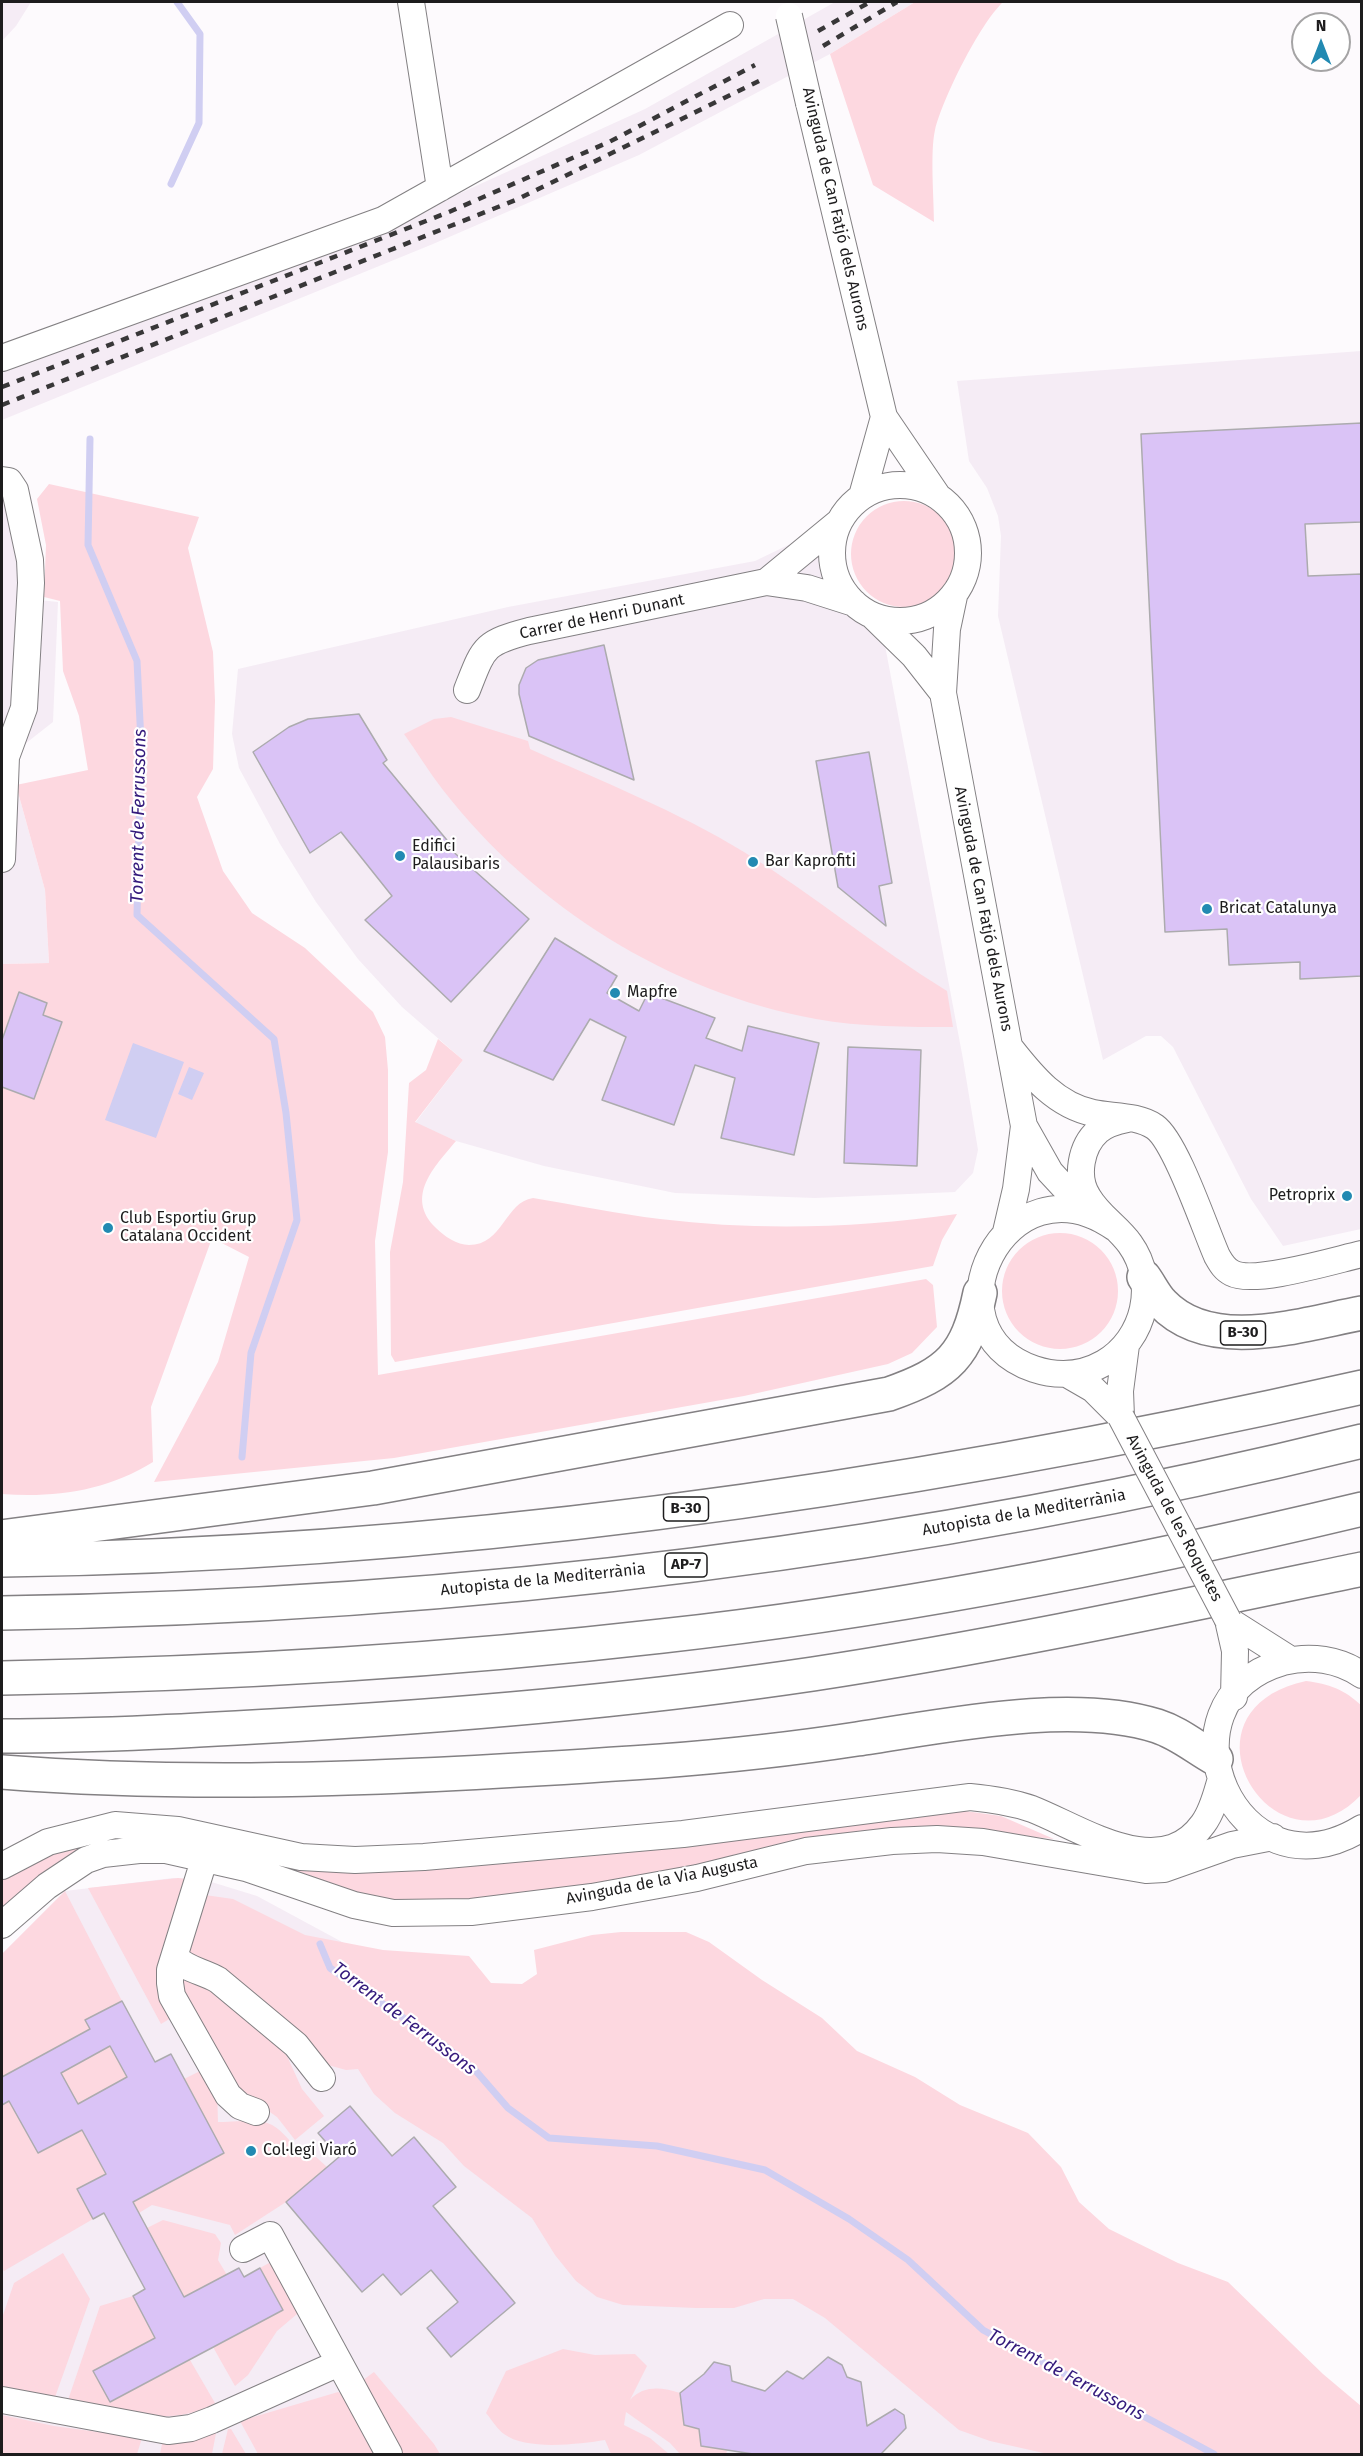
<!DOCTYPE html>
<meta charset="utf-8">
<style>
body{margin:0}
#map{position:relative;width:1363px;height:2456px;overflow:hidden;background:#fdfafd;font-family:"Fira Sans",sans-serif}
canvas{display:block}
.frame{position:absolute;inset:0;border:3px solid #1d1c1d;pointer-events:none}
.north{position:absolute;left:1291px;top:12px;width:60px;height:60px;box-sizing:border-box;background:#fff;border:2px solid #a5a4a5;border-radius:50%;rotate:0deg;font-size:16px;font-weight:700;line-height:24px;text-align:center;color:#1d1c1d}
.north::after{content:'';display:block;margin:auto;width:21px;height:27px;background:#228ab2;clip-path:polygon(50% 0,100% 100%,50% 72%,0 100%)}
</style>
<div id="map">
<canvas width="1363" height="2456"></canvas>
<div class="frame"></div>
<div class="north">N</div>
</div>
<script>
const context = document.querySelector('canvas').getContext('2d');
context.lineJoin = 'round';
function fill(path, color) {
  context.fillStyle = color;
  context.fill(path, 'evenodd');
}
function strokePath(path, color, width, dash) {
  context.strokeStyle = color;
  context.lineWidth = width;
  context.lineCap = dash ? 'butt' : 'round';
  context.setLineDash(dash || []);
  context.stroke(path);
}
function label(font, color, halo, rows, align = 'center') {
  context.font = font + ' "Fira Sans",sans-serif';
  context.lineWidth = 4.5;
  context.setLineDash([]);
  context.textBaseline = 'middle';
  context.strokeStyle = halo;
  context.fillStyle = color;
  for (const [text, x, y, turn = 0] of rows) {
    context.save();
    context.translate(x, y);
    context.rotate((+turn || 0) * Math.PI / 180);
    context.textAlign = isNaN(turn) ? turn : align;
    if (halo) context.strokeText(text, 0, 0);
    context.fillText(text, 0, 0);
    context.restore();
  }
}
fill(new Path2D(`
 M2,2H31L16,26L2,41Z
 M835,2H915L830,54L639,155L433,244L2,420V371L421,211L645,109Z
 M1361,351V1229L1283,1246L1251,1199L1173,1047L1161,1036H1146L1103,1060L998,616L1001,536L998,516L987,488L969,461L957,381Z
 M2,480L30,599L58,602L53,722L16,751V785L45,890L49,963L2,964Z
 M813,533L822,580L884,640L963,1059L978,1150L973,1173L955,1192L815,1198L675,1193L544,1166L456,1141L415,1123L463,1060L402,1007L358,959L316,902L280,844L239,768L232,734L238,669L508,607L755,561Z
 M173,1878L205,1880L257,1896L344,1943L750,2220L1063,2454H2V1954L65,1891Z`), '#f5ecf5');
fill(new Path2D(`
 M915,2H1003C979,25 943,98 935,130C930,152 934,198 934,222L873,185L830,54Z
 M49,484L199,517L188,548L213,652L215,701L213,769L197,797L223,871L252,913L305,948L373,1012L385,1037L388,1070V1152L375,1241L378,1375L926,1279L933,1285L937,1327L912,1353L888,1364L744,1396L394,1458L154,1482L218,1362L249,1257L212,1238L151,1407L153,1462C107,1491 54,1498 2,1494V964L49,963L45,890L16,785L88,770L79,716L63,671L60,601L44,597L46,545L37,499Z
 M851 554a53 53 0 1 1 106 0a53 53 0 1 1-106 0Z
 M451,717L528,741L530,749C601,781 677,811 744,852C814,895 877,948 947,991L953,1027C907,1027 861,1027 816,1019C669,992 534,907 443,790C429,772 417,752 404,734L434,719Z
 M438,1039L463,1060L415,1122L456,1141C435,1166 404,1197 436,1228C444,1236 457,1245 469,1245C503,1245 505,1202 533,1198C576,1205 618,1214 660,1219C759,1231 858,1228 957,1214L942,1240L933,1266L395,1362L391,1355L390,1252L403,1182L409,1083L426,1070Z
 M1002 1291a58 58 0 1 1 116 0a58 58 0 1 1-116 0Z
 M1306,1681C1329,1684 1344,1689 1362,1706L1361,1795C1275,1885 1168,1711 1306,1681Z
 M965,1811L1001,1816L1054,1839L934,1827L880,1829L828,1837L642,1878L523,1895L411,1904L355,1896L283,1867L378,1872L517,1861Z
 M92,1842L62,1861L2,1912V1879L60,1850Z
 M178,1878L187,1879L176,2015L161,2024L88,1888Z
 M65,1891L122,2001L86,2020L90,2029L2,2077V1954Z
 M205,1895L233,1899L305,1935L383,1950L469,1956L491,1983L522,1984L537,1974L534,1950L592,1935L621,1932H686L709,1942L762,1980L822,2018L857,2051L915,2077L960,2105L1028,2133L1061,2167L1079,2202L1109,2229L1178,2263L1228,2282L1323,2374L1361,2406V2454H1048L990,2441L959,2430L825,2318L793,2299H764L734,2308H696L623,2305L597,2297L576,2281L555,2255L532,2218L464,2166L443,2143L395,2113L374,2094L358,2069L346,2070L328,2065L198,1962L189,1951Z
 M197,1979L282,2045L302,2089L324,2116L295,2140L277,2117L234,2087L180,1988L182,1981Z
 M110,2046L149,2066L78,2104L22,2124L38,2153L82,2130L106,2174L77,2189L93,2219L4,2271L2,2268V2105Z
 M204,2069L217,2089L218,2122C260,2122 269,2112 297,2150L305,2147L327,2167L286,2202L235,2235L230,2225L152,2205L139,2213L133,2202L224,2153L184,2079Z
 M163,2220L215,2234L221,2243L218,2260L227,2275L184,2297L147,2228Z
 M63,2253L90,2299L54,2400L2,2390V2318L14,2283Z
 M269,2263L277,2265L299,2305L297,2314L277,2331L248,2375L235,2386L213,2347L282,2310L260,2268Z
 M133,2296L155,2338L94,2371L110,2402L190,2360L215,2403C171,2429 115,2411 67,2403L100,2306Z
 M563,2349L595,2355L635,2354L647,2366L630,2400C643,2385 662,2387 680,2393L684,2425L699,2429L701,2446L719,2449L732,2435L726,2454H680L670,2443L626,2412L624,2425L650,2438L669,2454H611L605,2440C580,2444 526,2451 504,2434C497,2429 492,2420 486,2413L506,2371Z
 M374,2372L434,2444L440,2454H397L359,2383Z
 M338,2392L347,2397L378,2454H258L240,2421Z
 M2,2415L54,2426L142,2438L137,2454H2Z
 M217,2428L212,2454H160L163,2439Z
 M228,2429H231L246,2454H222Z`), '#fdd8e0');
fill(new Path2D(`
 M133,1043L184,1062L156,1138L105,1120Z
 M189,1067L204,1073L192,1100L178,1094Z`), '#d0cef2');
strokePath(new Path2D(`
 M171,184L199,123L200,34L177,2
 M90,439L88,545L137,661L141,742L137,915L274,1039L286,1113L297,1220L251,1353L242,1457
 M320,1944L330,1968L446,2047L475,2070L508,2108L549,2138L657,2146L765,2170L849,2219L908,2260L983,2330L1214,2454`), '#d0cef2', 7);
const building = new Path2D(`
 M1362,423V522L1305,524L1308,576L1362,574V976L1300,979V962L1229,965L1227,929L1165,932L1141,434Z
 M604,645L634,780L529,736L519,694V685L526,668L538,660Z
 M359,714L387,760L383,763L451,845L449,848L529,919L451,1002L365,920L392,896L341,832L310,853L253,752L289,727L308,719Z
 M869,752L892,883L879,886L886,926L838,887L816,761Z
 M555,938L617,976L607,993L639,1011L648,993L715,1018L706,1038L742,1051L748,1026L819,1043L794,1155L721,1138L735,1078L695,1065L674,1125L602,1100L626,1037L590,1019L553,1080L484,1051Z
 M19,992L47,1003L43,1015L62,1022L34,1099L2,1087V1040Z
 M848,1047L921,1050L917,1166L844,1163Z
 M122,2001L155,2062L171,2054L224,2153L133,2202L184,2297L239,2268L244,2277L260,2268L283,2310L110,2402L93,2371L155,2338L133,2296L145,2289L104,2213L93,2219L77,2189L106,2174L82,2130L38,2153L9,2101L2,2105V2077L90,2029L85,2020ZM110,2046L127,2077L78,2104L61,2073Z
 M350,2106L392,2156L414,2137L456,2187L433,2206L515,2303L451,2357L427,2328L458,2302L431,2270L401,2295L383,2274L362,2292L286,2202L339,2157L318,2133Z
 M828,2357L842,2365L847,2377L861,2382L867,2426L895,2409L904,2415L906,2428L881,2454H753L701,2446L699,2429L684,2425L680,2393L704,2374L714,2362L730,2366L732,2381L765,2391L787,2371L803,2379Z`);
fill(building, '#dac3f6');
strokePath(building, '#acabae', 1.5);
const minor = new Path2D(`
 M411,2L440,188
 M809,103L884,417L937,495
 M2,358L383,220L730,25
 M2,480L9,481L15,490L30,560L31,583L24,708L6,757L2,859
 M832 553a68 68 0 1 1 136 0a68 68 0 1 1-136 0Z
 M862,496L884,417
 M766,582L839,522
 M954,596L947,629L943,693L1024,1126L1016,1189L1006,1232
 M873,616L914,656L943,693
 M467,690C484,647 483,643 529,631L766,582L807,588L854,603
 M1011,1049C1033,1077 1056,1105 1093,1113C1112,1117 1138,1115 1155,1127C1176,1142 1205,1229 1217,1256C1221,1263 1224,1269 1232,1273C1254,1285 1335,1260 1362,1254
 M1024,1126L1050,1172L1089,1214
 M1115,1228C1006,1151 920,1330 1034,1369C1058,1377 1083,1375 1104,1363C1145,1339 1158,1283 1130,1244C1118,1227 1099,1216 1088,1197C1075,1177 1081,1146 1098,1131C1106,1124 1117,1121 1127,1119
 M1067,1374L1093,1389L1121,1417
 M1121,1417L1120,1391L1126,1345
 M1228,1620L1235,1651L1234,1697
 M1228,1620L1291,1660
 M1362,1675C1339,1659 1310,1655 1283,1662C1149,1701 1236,1906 1362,1828
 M205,1857L170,1970V1983L172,1996L228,2095L240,2106L256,2112
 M2,1866L48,1842L115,1825L178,1830L301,1857L355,1860L424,1857L683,1834L970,1797C992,1799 1012,1802 1032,1809C1081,1828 1160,1884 1203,1824C1212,1812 1216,1796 1220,1782
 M2,1925L47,1886L86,1860L103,1854L139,1850H166L246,1868L354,1905L393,1913L471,1912L592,1897L697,1878L806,1851L892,1841L937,1839L983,1842L1146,1870L1164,1869L1232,1845L1273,1837
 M175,1957C186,1970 203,1971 218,1980L296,2045L322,2078
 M243,2249L270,2235L389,2454
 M2,2400L168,2431L191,2428L212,2420L339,2363`);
const highway = new Path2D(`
 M1144,1277C1150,1285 1155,1296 1162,1303C1211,1355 1302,1324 1362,1313
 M2,1537L373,1488L889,1394C949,1373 967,1356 980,1293
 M2,1560C460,1554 915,1488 1362,1387
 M2,1613C459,1606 917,1551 1362,1441
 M2,1678C222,1674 443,1661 662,1636C898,1610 1132,1564 1362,1509
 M2,1736C103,1736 204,1730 305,1724C474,1714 644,1699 813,1674C997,1646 1179,1607 1362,1569
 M2,1772C221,1789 442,1776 661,1761C727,1756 792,1749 857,1739C945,1726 1072,1699 1157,1726C1179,1733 1196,1748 1216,1759`);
strokePath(minor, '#838083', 28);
strokePath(highway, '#838083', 36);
strokePath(minor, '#fff', 26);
strokePath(highway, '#fff', 33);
strokePath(new Path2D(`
 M818,31L870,2
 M823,46L897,2
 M2,387L449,212L609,142L755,65
 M2,405L518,199L759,81`), '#383738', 4.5, [8, 8]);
const minorBridge = new Path2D(`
 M789,16L809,103
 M1121,1417L1228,1620`);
strokePath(minorBridge, '#838083', 28, []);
strokePath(minorBridge, '#fff', 26);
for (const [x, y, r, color] of [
 [400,856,6,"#228ab2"],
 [753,862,6,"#228ab2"],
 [1207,909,6,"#228ab2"],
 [615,993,6,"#228ab2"],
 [1347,1196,6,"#228ab2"],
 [108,1228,6,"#228ab2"],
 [251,2151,6,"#228ab2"]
]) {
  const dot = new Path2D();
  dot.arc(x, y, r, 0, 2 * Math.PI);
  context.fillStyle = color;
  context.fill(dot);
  strokePath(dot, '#fff', 2);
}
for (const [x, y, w] of [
 [1243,1333,45],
 [686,1509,45],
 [686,1565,42]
]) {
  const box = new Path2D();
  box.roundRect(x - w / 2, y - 12, w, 24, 4.5);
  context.fillStyle = '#fff';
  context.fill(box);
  strokePath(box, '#1d1c1d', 1.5);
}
label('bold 15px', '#1d1c1d', null, [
 ["B-30",1243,1333],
 ["B-30",686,1509],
 ["AP-7",686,1565]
]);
label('16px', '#1d1c1d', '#fff', [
 ["Avinguda de Can Fatjó dels Aurons",835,209,77],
 ["Carrer de Henri Dunant",602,617,-12],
 ["Avinguda de Can Fatjó dels Aurons",983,909,79],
 ["Autopista de la Mediterrània",1024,1513,-10],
 ["Avinguda de les Roquetes",1174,1518,62],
 ["Autopista de la Mediterrània",543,1580,-6],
 ["Avinguda de la Via Augusta",662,1881,-11]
]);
label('16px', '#1d1c1d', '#fff', [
 ["Edifici",412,847],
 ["Palausibaris",412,865],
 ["Bar Kaprofiti",765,862],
 ["Bricat Catalunya",1219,909],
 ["Mapfre",627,993],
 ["Petroprix",1335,1196,"right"],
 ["Club Esportiu Grup",120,1219],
 ["Catalana Occident",120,1237],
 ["Col·legi Viaró",263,2151]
], 'left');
label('italic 18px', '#341a7c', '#fff', [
 ["Torrent de Ferrussons",139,816,-89],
 ["Torrent de Ferrussons",404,2019,37],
 ["Torrent de Ferrussons",1066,2375,28]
]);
</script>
